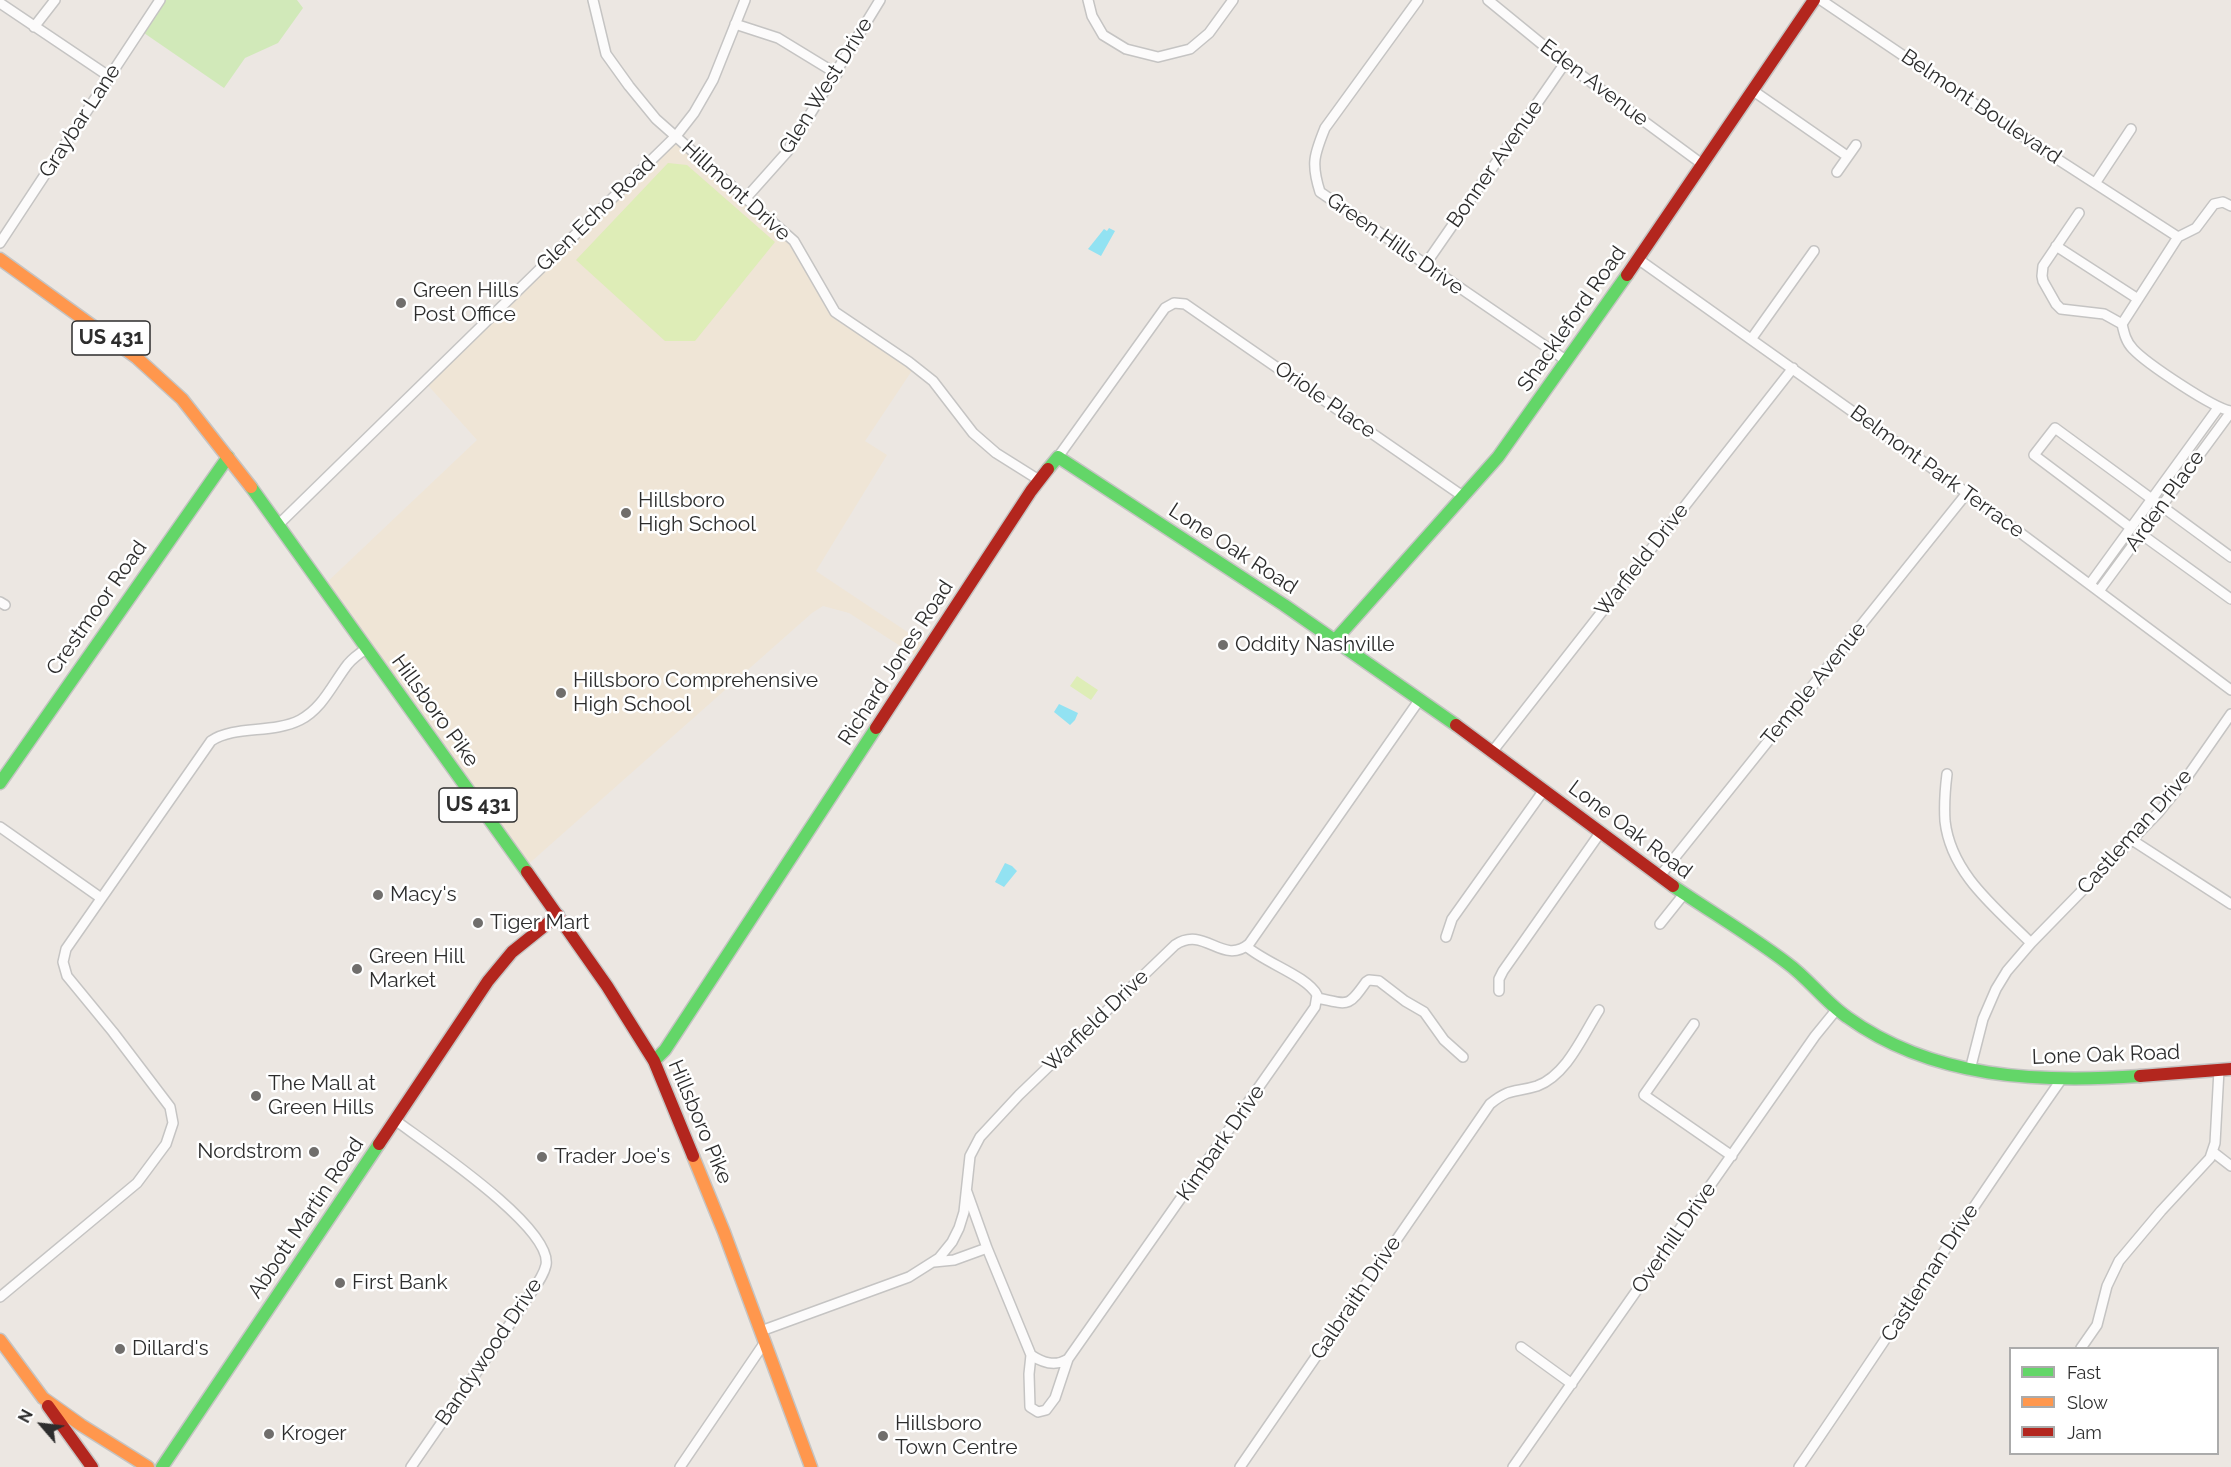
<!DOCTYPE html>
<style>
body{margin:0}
#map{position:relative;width:2231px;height:1467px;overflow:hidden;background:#ece7e2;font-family:Raleway,sans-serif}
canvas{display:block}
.legend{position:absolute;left:2009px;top:1347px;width:210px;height:108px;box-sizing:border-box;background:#fff;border:2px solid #ababab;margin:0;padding:8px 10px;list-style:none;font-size:18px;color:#2d2d2d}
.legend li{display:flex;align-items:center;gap:12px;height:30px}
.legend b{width:30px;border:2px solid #ababab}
.north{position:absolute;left:12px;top:1395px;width:60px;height:60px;-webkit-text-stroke:4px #fff;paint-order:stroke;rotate:298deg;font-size:16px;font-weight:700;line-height:24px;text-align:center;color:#2d2d2d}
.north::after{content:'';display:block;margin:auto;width:21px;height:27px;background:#2d2d2d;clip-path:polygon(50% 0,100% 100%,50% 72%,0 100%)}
</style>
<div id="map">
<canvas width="2231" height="1467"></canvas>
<ul class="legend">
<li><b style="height:8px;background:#63d668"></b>Fast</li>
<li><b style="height:8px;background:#ff974d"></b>Slow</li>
<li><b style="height:8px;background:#b3261e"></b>Jam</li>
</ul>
<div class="north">N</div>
</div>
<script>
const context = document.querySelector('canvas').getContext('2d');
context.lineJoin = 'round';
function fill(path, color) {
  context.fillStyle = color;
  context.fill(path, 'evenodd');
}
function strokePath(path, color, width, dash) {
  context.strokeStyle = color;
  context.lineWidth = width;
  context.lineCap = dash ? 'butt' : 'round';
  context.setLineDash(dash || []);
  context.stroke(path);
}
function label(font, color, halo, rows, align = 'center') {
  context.font = font + ' Raleway,sans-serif';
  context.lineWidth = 5;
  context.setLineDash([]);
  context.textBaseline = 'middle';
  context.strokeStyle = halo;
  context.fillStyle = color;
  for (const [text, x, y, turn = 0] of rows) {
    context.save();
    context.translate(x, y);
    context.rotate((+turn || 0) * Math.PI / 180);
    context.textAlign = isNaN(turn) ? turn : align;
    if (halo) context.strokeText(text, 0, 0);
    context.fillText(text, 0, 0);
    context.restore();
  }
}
fill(new Path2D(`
 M676,136L782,228L835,312L840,323L915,366L865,441L887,455L816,571L930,647L922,660L849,613L823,606L812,613L524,868L323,586L477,440L425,382Z`), '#efe5d6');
fill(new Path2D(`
 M166,0H297L303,8L278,43L245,58L224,88L144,33Z`), '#d1e9b9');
fill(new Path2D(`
 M668,163L687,165L775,242L695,341H665L576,260Z
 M1077,676L1098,690L1091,700L1070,686Z`), '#deedb7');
fill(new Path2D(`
 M1109,228L1115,231L1101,256L1088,249L1104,229L1107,231Z
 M1059,704L1078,713L1075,720L1070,725L1054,712Z
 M1005,863L1012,866L1017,871L1004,887L995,882Z`), '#92e2f2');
const street = new Path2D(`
 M593,0L606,54L629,86L656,119L794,241L835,312L909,362L933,381L973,433L996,453L1039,480
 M1088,0L1092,16L1103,35L1126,49L1158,57L1190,49L1209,33L1233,0
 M1418,0L1325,128C1314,155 1311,164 1320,192L1567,361
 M1488,0L1565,63L1702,164
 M1821,0L2031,142L2178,237
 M0,3L110,77
 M735,24L778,38L837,74
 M34,27L55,0
 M1752,90L1847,156
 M1837,172L1856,145
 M2096,182L2131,129
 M746,198L787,152L880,0
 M2079,213L2043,266L2042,276L2043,281L2056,304L2061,309L2104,314L2122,324C2124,333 2126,342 2133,349C2146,363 2214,409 2231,411
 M0,243L160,0
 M2056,246L2138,299
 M1638,259L1967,493L2231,690
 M1425,265L1565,63
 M2122,324L2178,237L2196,228L2214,204L2223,202L2231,206
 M1752,338L1814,251
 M1058,457L1165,308L1174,303L1185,304L1464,497
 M278,525L676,136L694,113L713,80L745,0
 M2131,528L2034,455L2055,428L2231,557
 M2141,534L2231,599
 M2090,584L2218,408
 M2099,591L2231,412
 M0,602L5,605
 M1492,752L1793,368
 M1947,774C1945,790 1944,805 1945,821C1951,874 1996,908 2031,943
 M0,827L101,898
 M2132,840L2231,904
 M1660,876L1967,493
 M1660,924L1684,894
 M1446,937L1452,919L1544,790
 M1499,991V979L1503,971L1600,833
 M1317,998C1348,1004 1347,1009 1366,982L1369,980L1379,981L1405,1001L1424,1012L1444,1040L1463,1057
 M1694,1024L1644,1095L1732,1156
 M1970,1070L1983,1019L1996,989L2007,971L2031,943L2158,813L2185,780L2231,714
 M395,1120C424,1142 553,1227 546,1265C543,1279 530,1293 523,1305L411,1467
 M2213,1152L2231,1166
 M967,1192L987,1248L1031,1355L1029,1374L1030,1407L1038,1412L1046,1410L1055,1398L1068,1359L1315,1007L1317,995C1307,976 1265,963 1246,946
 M934,1262L954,1260L987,1248
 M0,1297L137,1183L166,1144L173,1123L170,1107L113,1032L67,976L63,962L66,949L211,741C235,725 272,734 300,720C323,708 333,683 348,664C353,658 360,653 366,649
 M761,1331L909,1277L939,1258L952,1242L959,1228L964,1212L970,1156L980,1137L1019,1095L1175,945C1205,925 1222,966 1249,944L1420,699
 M1521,1347L1572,1384
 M2081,1348L2097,1325L2107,1286L2119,1261L2161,1211L2210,1158L2215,1143L2219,1070
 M1031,1355C1043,1363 1055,1367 1068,1359
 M680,1467L765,1342
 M1240,1467L1490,1104C1511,1087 1515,1093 1537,1086C1567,1075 1583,1035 1599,1010
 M1513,1467L1815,1036L1837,1009
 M1799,1467C1887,1339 1971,1208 2061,1080`);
const fast = new Path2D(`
 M1048,469L1058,457L1284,605L1456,725
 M251,487L527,872
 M1336,639L1498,457L1627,275
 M0,783L228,457
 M1673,886C1711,912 1750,935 1787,963C1809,979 1825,1002 1847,1017C1933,1079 2039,1083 2140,1076
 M654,1061L665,1050L876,728
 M162,1467L379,1144`);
const slow = new Path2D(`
 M0,259L137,358L182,399L251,487
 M693,1156L724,1232L811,1467
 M0,1340L43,1398L81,1425L148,1467`);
const jam = new Path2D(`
 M1627,275L1814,0
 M1456,725L1673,886
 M876,728L1031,491L1048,469
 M527,872L607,986L654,1061L693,1156
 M2140,1076L2231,1069
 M379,1144L488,981L512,952L558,915
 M48,1406L92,1467`);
strokePath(street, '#c5c4c3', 12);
strokePath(fast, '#c5c4c3', 15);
strokePath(slow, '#c5c4c3', 15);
strokePath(jam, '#c5c4c3', 15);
strokePath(street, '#fcfbfb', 9);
strokePath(fast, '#63d668', 12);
strokePath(slow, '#ff974d', 12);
strokePath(jam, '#b3261e', 12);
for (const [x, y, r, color] of [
 [401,303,6,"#706e6c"],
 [626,513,6,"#706e6c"],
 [1223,645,6,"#706e6c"],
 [561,693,6,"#706e6c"],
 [378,895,6,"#706e6c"],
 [478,923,6,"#706e6c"],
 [357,969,6,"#706e6c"],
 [256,1096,6,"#706e6c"],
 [314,1152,6,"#706e6c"],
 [542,1157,6,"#706e6c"],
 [340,1283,6,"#706e6c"],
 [120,1349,6,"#706e6c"],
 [269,1434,6,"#706e6c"],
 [883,1436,6,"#706e6c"]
]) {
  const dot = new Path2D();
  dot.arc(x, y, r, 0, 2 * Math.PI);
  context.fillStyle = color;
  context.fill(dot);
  strokePath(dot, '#fff', 2);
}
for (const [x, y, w] of [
 [111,338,78],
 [478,805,78]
]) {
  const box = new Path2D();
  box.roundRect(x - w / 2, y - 17, w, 34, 4.5);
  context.fillStyle = '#fff';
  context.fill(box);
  strokePath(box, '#2d2d2d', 1.5);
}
label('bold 20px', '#2d2d2d', null, [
 ["US 431",111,338],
 ["US 431",478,805]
]);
label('21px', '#2d2d2d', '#fff', [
 ["Eden Avenue",1594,83,37],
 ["Glen West Drive",826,86,-58],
 ["Belmont Boulevard",1981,107,34],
 ["Graybar Lane",80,121,-57],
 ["Bonner Avenue",1495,164,-55],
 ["Hillmont Drive",736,191,42],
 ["Glen Echo Road",596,214,-44],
 ["Green Hills Drive",1395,244,35],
 ["Shackleford Road",1572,319,-55],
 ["Oriole Place",1325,400,35],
 ["Belmont Park Terrace",1937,472,36],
 ["Arden Place",2165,501,-54],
 ["Lone Oak Road",1233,549,33],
 ["Warfield Drive",1642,560,-52],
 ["Crestmoor Road",97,608,-55],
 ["Richard Jones Road",896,663,-57],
 ["Temple Avenue",1814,684,-51],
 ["Hillsboro Pike",435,711,54],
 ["Lone Oak Road",1630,830,37],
 ["Castleman Drive",2135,832,-48],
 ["Warfield Drive",1096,1021,-44],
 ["Lone Oak Road",2106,1055,-2],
 ["Hillsboro Pike",700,1122,67],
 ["Kimbark Drive",1221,1143,-55],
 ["Abbott Martin Road",306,1218,-56],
 ["Overhill Drive",1674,1238,-55],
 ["Castleman Drive",1930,1273,-57],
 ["Galbraith Drive",1356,1298,-56],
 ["Bandywood Drive",489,1352,-56]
]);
label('21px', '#2d2d2d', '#fff', [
 ["Green Hills",413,291],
 ["Post Office",413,315],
 ["Hillsboro",638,501],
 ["High School",638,525],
 ["Oddity Nashville",1235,645],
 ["Hillsboro Comprehensive",573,681],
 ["High School",573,705],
 ["Macy's",390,895],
 ["Tiger Mart",490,923],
 ["Green Hill",369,957],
 ["Market",369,981],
 ["The Mall at",268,1084],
 ["Green Hills",268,1108],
 ["Nordstrom",302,1152,"right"],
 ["Trader Joe's",554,1157],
 ["First Bank",352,1283],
 ["Dillard's",132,1349],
 ["Hillsboro",895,1424],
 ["Town Centre",895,1448],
 ["Kroger",281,1434]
], 'left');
</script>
